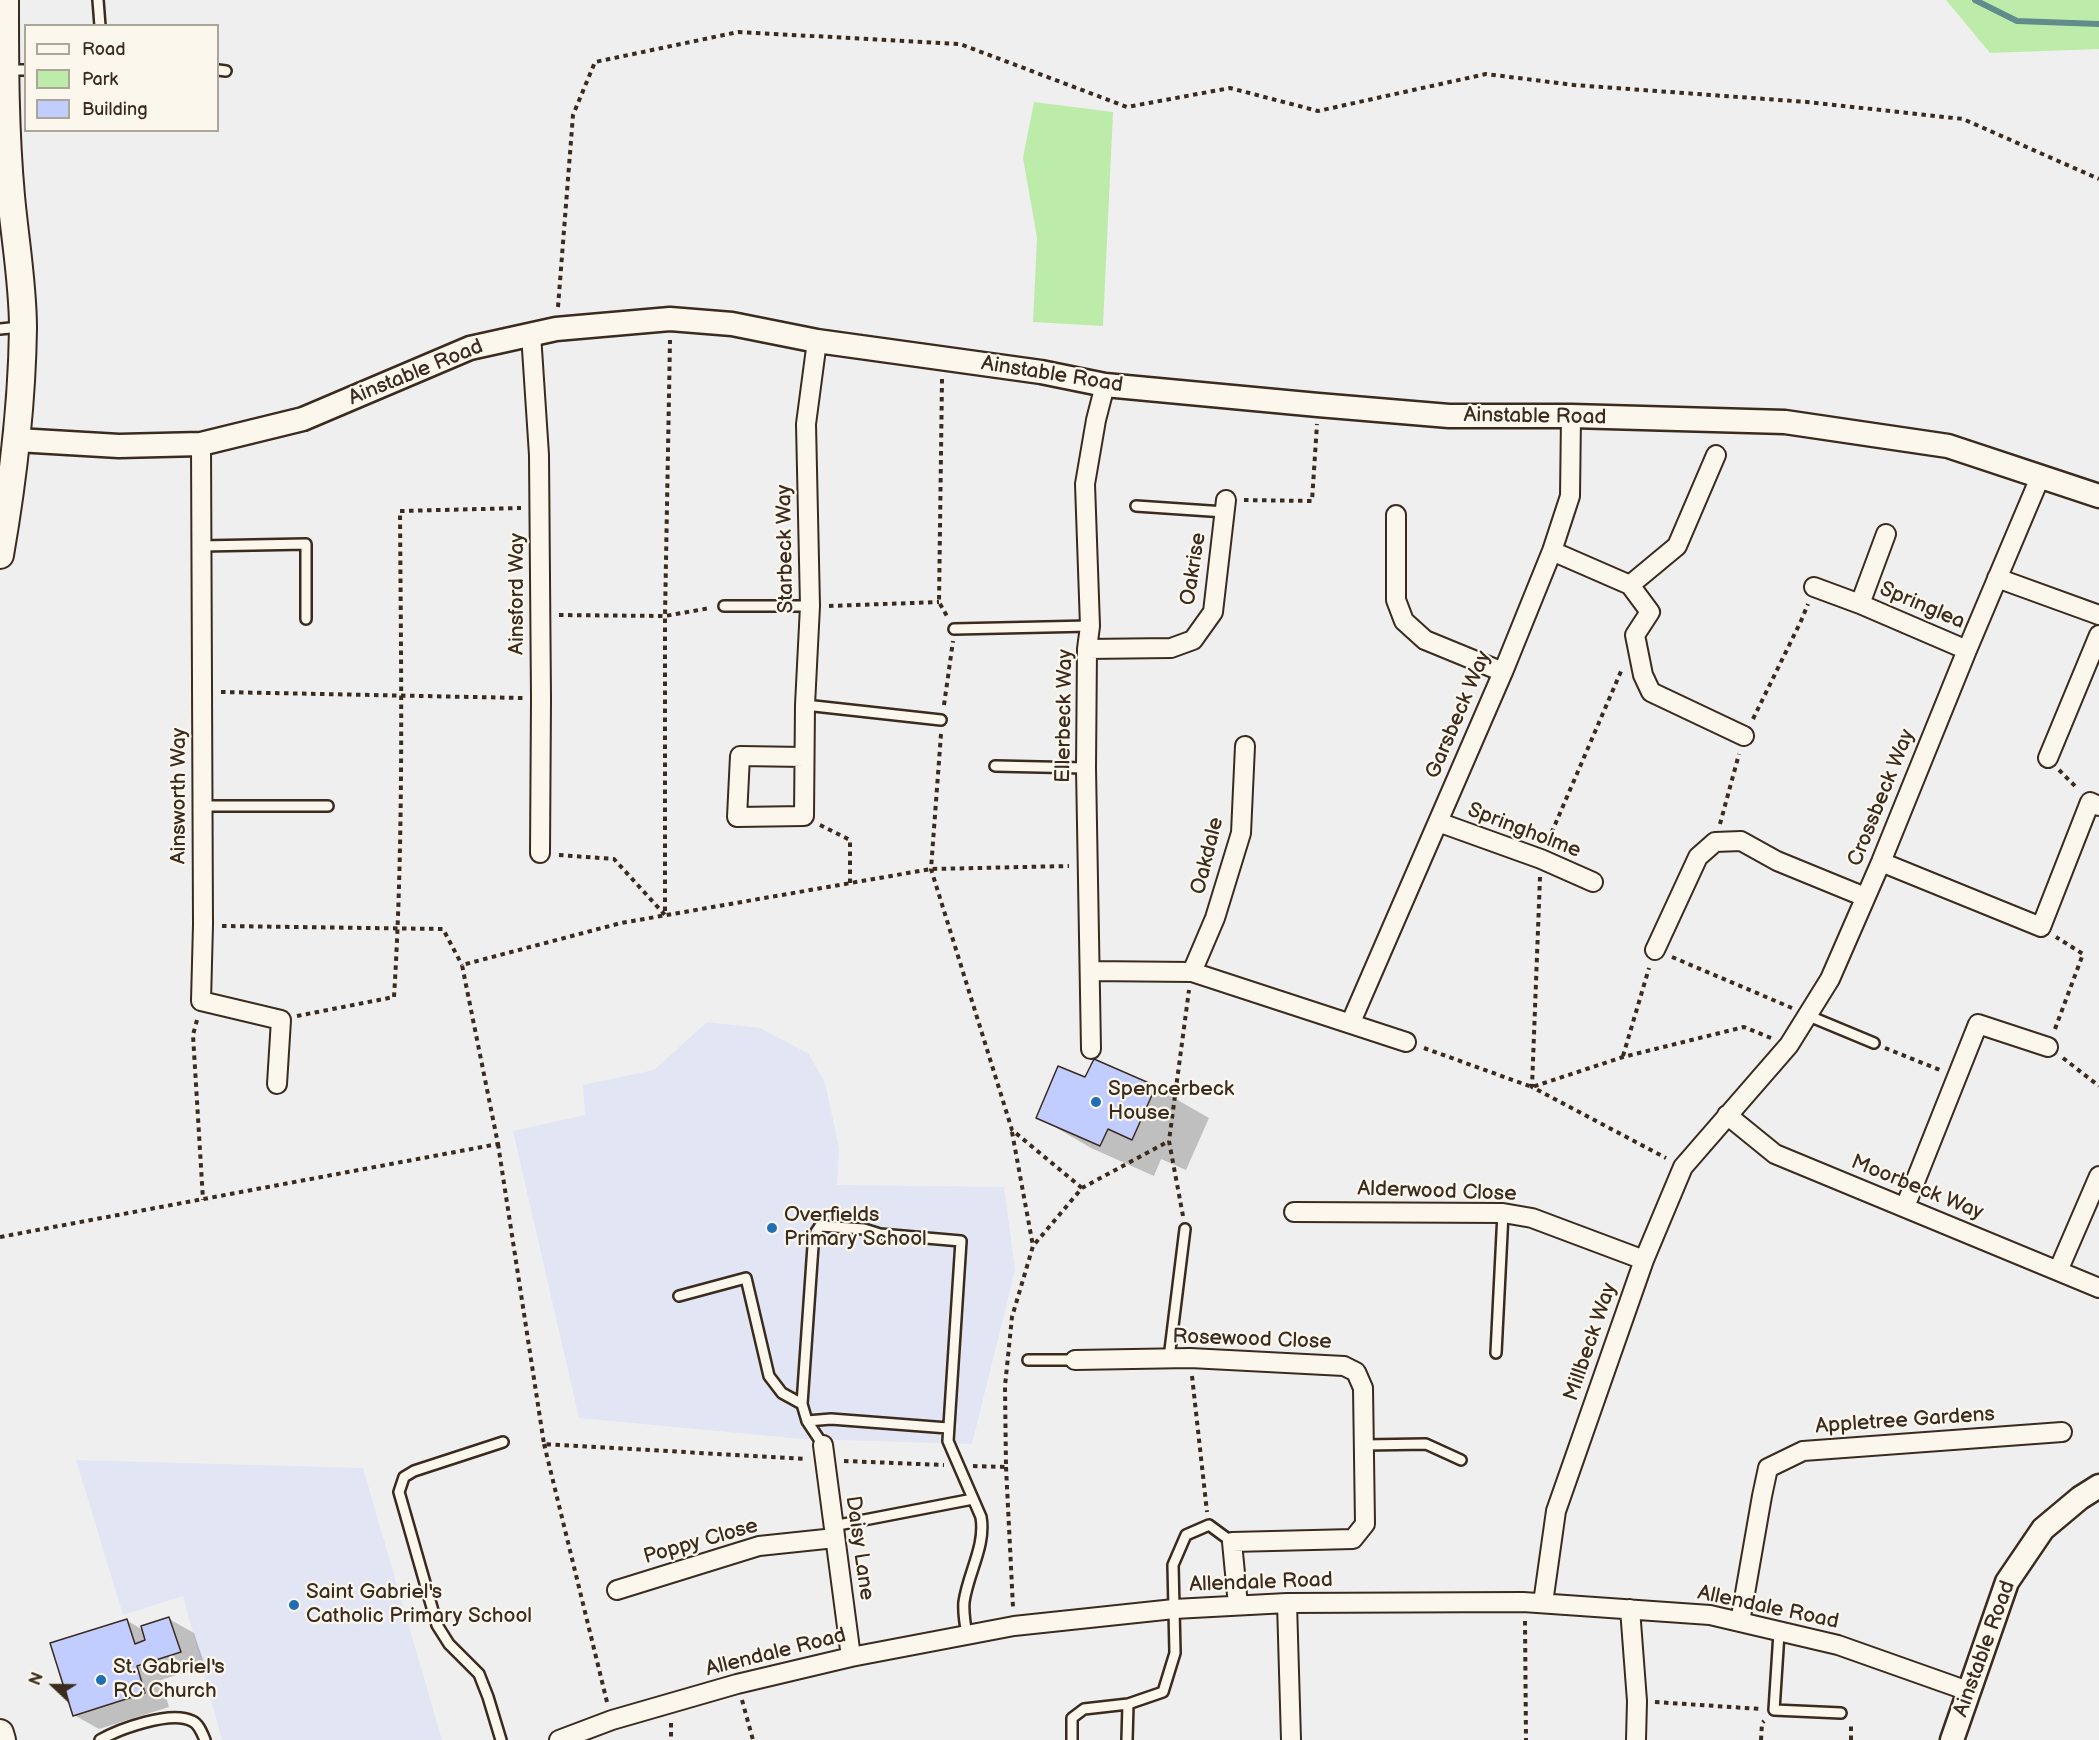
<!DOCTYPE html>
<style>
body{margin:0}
#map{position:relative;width:2099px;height:1740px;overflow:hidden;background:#f0eff0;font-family:"Balsamiq Sans",sans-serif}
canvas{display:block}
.legend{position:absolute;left:24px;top:24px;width:195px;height:108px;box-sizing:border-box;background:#fbf7ec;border:2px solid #aea59a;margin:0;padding:8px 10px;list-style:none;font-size:18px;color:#3b2a1e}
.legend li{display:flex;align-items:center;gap:12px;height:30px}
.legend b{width:30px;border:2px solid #aea59a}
.north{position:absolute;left:24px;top:1656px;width:60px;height:60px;-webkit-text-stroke:4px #fbf7ec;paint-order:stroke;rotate:292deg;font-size:16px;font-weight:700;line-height:24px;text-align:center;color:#3b2a1e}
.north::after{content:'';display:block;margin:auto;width:21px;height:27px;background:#3b2a1e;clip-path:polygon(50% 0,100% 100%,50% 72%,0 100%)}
</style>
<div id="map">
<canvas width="2099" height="1740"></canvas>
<ul class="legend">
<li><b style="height:8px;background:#fbf7ec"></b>Road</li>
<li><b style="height:16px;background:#bdecaa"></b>Park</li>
<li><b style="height:16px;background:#c2cdff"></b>Building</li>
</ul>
<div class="north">N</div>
</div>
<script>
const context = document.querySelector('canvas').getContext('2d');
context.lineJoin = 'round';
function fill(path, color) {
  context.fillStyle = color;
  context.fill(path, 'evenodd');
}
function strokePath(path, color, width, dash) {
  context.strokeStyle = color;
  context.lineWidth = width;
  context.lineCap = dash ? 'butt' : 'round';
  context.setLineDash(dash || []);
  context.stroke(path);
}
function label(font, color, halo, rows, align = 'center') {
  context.font = font + ' "Balsamiq Sans",sans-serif';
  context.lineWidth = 4.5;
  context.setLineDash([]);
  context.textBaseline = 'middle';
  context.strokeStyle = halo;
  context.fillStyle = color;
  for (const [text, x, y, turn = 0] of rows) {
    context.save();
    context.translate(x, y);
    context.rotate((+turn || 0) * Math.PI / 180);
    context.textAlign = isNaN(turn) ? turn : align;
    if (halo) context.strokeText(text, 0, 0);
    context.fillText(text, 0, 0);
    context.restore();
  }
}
fill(new Path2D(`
 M707,1022L760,1028L809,1054L825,1083L839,1148L837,1185L1004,1187L1015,1270L972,1444L802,1439L579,1418L513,1131L585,1115L583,1085L654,1070Z
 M76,1460L363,1468L442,1740H222L183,1596L123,1615Z`), '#e2e5f4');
fill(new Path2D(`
 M1946,0H2099V49L1990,53Z
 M1034,102L1113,112L1103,326L1033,322L1037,238L1023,158Z`), '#bdecaa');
fill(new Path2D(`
 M1094,1061L1155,1087L1209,1118L1186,1170L1161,1159L1154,1176L1091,1148L1038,1117L1086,1079Z
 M169,1619L194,1633L205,1666L161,1680L169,1707L99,1729L74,1715L126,1620L143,1630Z`), '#0003');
strokePath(new Path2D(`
 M1975,0L2017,21L2099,24`), '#628c8b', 6);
const building = new Path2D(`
 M1094,1059L1156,1086L1132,1140L1108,1129L1100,1146L1036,1118L1058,1066L1085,1077Z
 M169,1617L181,1652L137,1666L145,1693L73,1716L50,1643L127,1619L135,1644L145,1640L141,1626Z`);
fill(building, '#c2cdff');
strokePath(building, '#3b2a1e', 1.5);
const service = new Path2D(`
 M98,0L100,26
 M7,70H26
 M218,70L226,71
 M0,329L20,327
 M1136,506L1225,512
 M201,546L306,544V619
 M724,606H810
 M954,629L1090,626
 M805,705L941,720
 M995,766L1086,768
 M203,806H328
 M1809,1016L1874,1043
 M679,1296L746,1278L769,1376L782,1393L802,1404
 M1496,1353L1503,1213
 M1169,1358L1185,1229
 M1028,1360H1075
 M807,1421L831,1419L948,1428
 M823,1445L807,1421L802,1404L813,1246L816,1232L820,1226L864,1229L880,1234L961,1241L948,1441L981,1517C986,1546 968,1573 964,1602C963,1613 965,1624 967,1635
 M1365,1445L1426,1444L1461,1460
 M833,1526L973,1499
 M1779,1633L1774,1710L1841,1713
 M100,1740C119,1729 171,1710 192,1721C199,1724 202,1733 205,1740
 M501,1740L488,1697L479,1674L449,1644L437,1625L399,1492L404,1477L414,1471L503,1442
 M1072,1740V1718L1084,1709L1128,1704
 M1127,1740L1128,1704L1163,1692L1175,1653L1173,1565L1186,1535L1209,1525L1232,1542`);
const minor = new Path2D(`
 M531,334L539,455L541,699L540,853
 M201,444L203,925L201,1001L281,1020L277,1084
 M1716,455L1677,546L1630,585L1650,612L1635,635L1643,675L1651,692L1744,736
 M1396,515V600L1404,621L1425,640L1503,672
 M1552,551L1630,585
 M1997,578L2099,615
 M1814,587L1860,604L1967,650
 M1860,604L1886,534
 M1087,649L1171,648L1193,640L1213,612L1226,500
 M804,757L740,756L737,817L804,816L805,705L810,606L806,424L817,341
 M2048,758L2099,635
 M1438,822L1541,859L1593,882
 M1881,862L2041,927L2090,802L2099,806
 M1655,950L1698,857L1715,842L1741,841L1777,861L1865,897
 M1090,971L1192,972L1406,1042
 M1192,972L1215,918L1241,833L1245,746
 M1351,1022L1503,672L1552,551L1570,496L1571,416
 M1091,1049L1086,768L1087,649L1090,626L1085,484L1096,420L1105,385
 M1727,1115L1775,1154L2099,1288
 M1905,1207L1978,1024L2048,1047
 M1294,1212L1503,1213L1532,1218L1644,1260
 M2058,1271L2099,1176
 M1075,1360L1190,1358L1344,1366L1356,1372L1363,1388L1365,1524L1353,1539L1232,1542L1238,1605
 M823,1445L851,1657
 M617,1590L759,1546L835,1538
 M1287,1603L1291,1740
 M1543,1603L1556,1511L1644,1260L1683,1167L1789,1045L1830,979L1881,862L1967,650L2041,475
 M1630,1609L1637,1701L1636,1740
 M1740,1622L1762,1496L1768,1468L1803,1451L2062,1432
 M559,1740L612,1720L737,1684L851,1657L1014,1626L1174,1609L1287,1603L1523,1602L1710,1615L1838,1645L1968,1691`);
const tertiary = new Path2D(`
 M17,440L119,446L201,444L303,419L470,348L556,329L670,319L732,324L817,341L1041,372L1105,385L1318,405L1449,416H1571L1785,422L1948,446L2099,496
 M1952,1740L2007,1582L2043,1529L2080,1498L2099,1486`);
const secondary = new Path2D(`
 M0,555C13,480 22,404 23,328C23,284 15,240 11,196C5,131 5,66 5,0
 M0,1733L2,1740`);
strokePath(service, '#3b2a1e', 14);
strokePath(minor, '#3b2a1e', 22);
strokePath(tertiary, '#3b2a1e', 27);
strokePath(secondary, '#3b2a1e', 30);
strokePath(new Path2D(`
 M558,307L573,115L595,62L738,32L960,44L1127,107L1230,88L1318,111L1486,74L1574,85L1807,102L1963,119L2099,179
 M942,379L939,602L948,618
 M1244,500L1312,501L1317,424
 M829,606L939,602
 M559,615L665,616L710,608
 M221,692L523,698
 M944,705L953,641
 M1753,719L1801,621L1808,604
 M941,734L931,869L1012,1130L1082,1188
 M2059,770L2077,788
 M1720,824L1739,754
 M820,825L850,840V884
 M1548,841L1622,669
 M559,855L614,859L665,915V616L670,340
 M1540,877L1532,1087L1666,1158
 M222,926L443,929L462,965
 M1672,957L1792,1008
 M297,1016L394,997C404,835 401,673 400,511L521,508
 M197,1020L193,1035L203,1200
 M2055,1029L2083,954L2056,937
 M1424,1048L1532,1087L1623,1057L1744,1027L1771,1038
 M1885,1048L1940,1070
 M1623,1056L1649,968
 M2063,1058L2099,1086
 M1012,1132L1033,1246
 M498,1144L544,1444L806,1459
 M1183,1216L1169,1141L1189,990
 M0,1237L498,1144L462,965L621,923L931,869L1069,866
 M1192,1376L1207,1512
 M544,1444L607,1702
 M844,1461L944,1465
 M973,1466L1006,1467L1005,1386L1012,1317L1033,1246L1082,1188L1169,1141
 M1006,1467L1013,1607
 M1525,1621L1526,1740
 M742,1700L753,1740
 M1655,1702L1761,1709
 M671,1723V1740
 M1761,1740L1762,1723L1764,1721
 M1851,1740V1723`), '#3b2a1e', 4, [4.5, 4.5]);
strokePath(service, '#fbf7ec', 9);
strokePath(minor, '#fbf7ec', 18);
strokePath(tertiary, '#fbf7ec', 22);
strokePath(secondary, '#fbf7ec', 26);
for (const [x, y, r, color] of [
 [1096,1102,6,"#1f6fb2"],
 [772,1228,6,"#1f6fb2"],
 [294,1605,6,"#1f6fb2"],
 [101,1680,6,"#1f6fb2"]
]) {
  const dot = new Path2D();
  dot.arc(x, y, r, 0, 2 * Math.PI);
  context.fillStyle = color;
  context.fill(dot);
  strokePath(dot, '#fbf7ec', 2);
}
label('21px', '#3b2a1e', '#fbf7ec', [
 ["Ainstable Road",416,373,-22],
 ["Ainstable Road",1052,375,9],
 ["Ainstable Road",1535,417,1],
 ["Starbeck Way",786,549,-91],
 ["Oakrise",1194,569,-81],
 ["Ainsford Way",518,594,-90],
 ["Springlea",1922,606,23],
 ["Garsbeck Way",1459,715,-67],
 ["Ellerbeck Way",1065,716,-89],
 ["Ainsworth Way",180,796,-90],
 ["Crossbeck Way",1882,798,-68],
 ["Springholme",1524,831,21],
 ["Oakdale",1208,856,-76],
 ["Moorbeck Way",1917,1188,22],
 ["Alderwood Close",1437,1192,2],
 ["Rosewood Close",1252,1340,2],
 ["Millbeck Way",1591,1342,-71],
 ["Appletree Gardens",1905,1421,-4],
 ["Poppy Close",701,1542,-16],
 ["Daisy Lane",859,1548,82],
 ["Allendale Road",1261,1583,-2],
 ["Allendale Road",1768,1608,12],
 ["Ainstable Road",1985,1649,-70],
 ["Allendale Road",776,1653,-14]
]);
label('21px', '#3b2a1e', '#fbf7ec', [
 ["Spencerbeck",1108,1090],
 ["House",1108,1114],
 ["Overfields",784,1216],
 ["Primary School",784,1240],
 ["Saint Gabriel's",306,1593],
 ["Catholic Primary School",306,1617],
 ["St. Gabriel's",113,1668],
 ["RC Church",113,1692]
], 'left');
</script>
